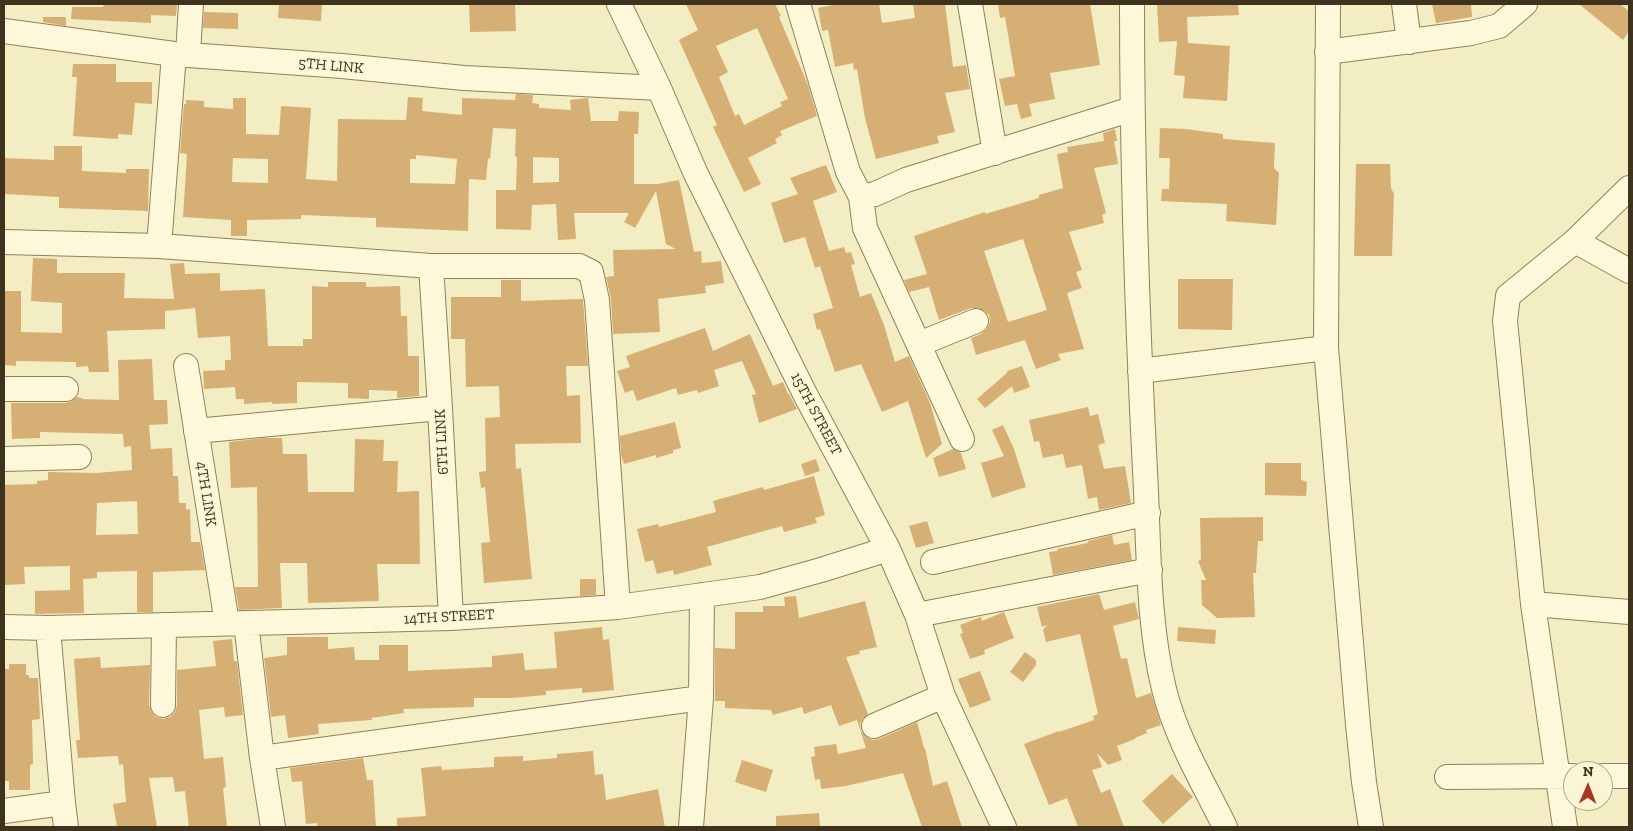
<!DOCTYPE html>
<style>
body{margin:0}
#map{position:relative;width:1633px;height:831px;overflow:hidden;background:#f3edc4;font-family:"Zilla Slab",serif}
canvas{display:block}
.frame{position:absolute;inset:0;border:5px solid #3f331d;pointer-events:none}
.north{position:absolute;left:1563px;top:761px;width:50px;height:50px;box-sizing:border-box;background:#faf5d5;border:1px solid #afa78b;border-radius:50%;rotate:1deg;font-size:14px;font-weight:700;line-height:20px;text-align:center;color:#3f331d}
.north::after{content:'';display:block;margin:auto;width:18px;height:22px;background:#a73720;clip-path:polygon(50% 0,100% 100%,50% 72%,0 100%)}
</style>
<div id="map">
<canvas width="1633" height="831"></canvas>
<div class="frame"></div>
<div class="north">N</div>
</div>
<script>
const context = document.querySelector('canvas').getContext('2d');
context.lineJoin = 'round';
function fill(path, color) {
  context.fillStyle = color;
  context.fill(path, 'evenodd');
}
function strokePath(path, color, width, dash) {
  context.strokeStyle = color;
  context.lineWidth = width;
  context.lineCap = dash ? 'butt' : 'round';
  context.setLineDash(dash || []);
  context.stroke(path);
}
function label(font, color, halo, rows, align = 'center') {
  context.font = font + ' "Zilla Slab",serif';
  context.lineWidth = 4;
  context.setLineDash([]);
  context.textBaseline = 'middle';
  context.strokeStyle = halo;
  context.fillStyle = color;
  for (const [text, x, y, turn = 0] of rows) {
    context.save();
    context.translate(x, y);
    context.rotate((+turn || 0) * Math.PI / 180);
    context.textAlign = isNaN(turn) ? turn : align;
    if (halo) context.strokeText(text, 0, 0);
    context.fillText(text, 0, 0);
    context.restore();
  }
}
fill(new Path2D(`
 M104,4H177L176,16L151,15V23L71,19L72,7H103Z
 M279,4H322L321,21L278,18Z
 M469,4H515L516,31L470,32Z
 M686,4H775L781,16L779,17L808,85L817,116L780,131L782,135L775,139L777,143L748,158L761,184L744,192L713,127L717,125L679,40L698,30ZM757,28L788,99L780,102L782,106L744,125L739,114L735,116L719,77L728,72L716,46Z
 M838,4H879L882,23L915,18L913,4H945L953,67L966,65L970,89L945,93L955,132L937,136L939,143L876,159L865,118L857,69L854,70L853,63L835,67L828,30L822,31L818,8Z
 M998,4H1090L1100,65L1050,73L1055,99L1029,104L1032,116L1021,119L1017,104L1005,106L999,79L1015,76L1005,17L1000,18Z
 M1157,4H1238L1239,15L1187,17L1188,43L1230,46L1227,101L1183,98L1185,76L1174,75L1177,41L1159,42Z
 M1432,4H1471L1472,17L1436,23Z
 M1579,4H1620L1629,11V31L1623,40Z
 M204,12L238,13V29L203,28Z
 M43,17H66V26L43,22Z
 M73,64H116V82H152V104L135,103L132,135L118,134V139L73,136L77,77H72Z
 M516,94L533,95L532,103L539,104V108L571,110L570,100L588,98L591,121H618L619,111L639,112L638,134H634V184H658L679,180L694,252L701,251L702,263L721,261L724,283L705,286L706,293L658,299L660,332L613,334L611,299L606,277L614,276L613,250L676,249L666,244L656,191L635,228L624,222L629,213H574L576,239L558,240L556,204L532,205L531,230L496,229V190H516L517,157L515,156L516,129L493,128L490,159L488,158L486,180L469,179L468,231L376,227V218L301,215V219L247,220V236H231V220L183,217L187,154L180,153L184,104H186V100L204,101V107L233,109V98H246V134L279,135L281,106L311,108L306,179L337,181L338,119L406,120L408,97L423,98L422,111L462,115V98L515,100ZM416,155L457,159L455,184L410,183V159H416ZM533,157L559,158V182L533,183ZM233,158L268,159V183L232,182Z
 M1160,128L1186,129L1223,134V139L1275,143L1274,168L1279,173L1276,225L1226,221L1227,204L1161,201L1162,189H1169L1170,158H1159Z
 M1115,129L1117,141H1114L1118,164L1094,168L1106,213L1102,215L1104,223L1069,232L1082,270L1076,272L1082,288L1067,293L1084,349L1058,354L1061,360L1036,369L1025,340L976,355L971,338L981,334L987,329L990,322L989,315L985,311L978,308H971L939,320L929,287L909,292L904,280L927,274L914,236L985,212V214L1039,198V195L1063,188L1057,154L1068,152L1067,147L1104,141L1103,133ZM1023,239L1047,310L1008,322L984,251Z
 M54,146H82V171L126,173V169H149L148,211L59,208V197L4,194V158L54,160Z
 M1356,164H1390L1391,188L1394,194L1392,256H1354Z
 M826,165L837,192L813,201L829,251L844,247L846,253L851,252L855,264L851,265L860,297L871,293L884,325L895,362L909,356L930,403L942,444L926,458L908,401L882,412L861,364L835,372L820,329L817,330L813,314L833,308L820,266L815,268L805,237L784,243L771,203L798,194L790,178Z
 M33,258L57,259V273H125L124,298L174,299L170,264L184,263L185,274L220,273V291L265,289L268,346H303V339H312V286L328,287V282H366V287L400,286L401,316H407L408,356H419V396L397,398V391L369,390V399L348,398V383L297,382V403L272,404V402L244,404V399H236L235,387L204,389L203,371L225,370V360H231L230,336L198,338L195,308L165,311V329L107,331L109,372H89L88,366L76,367V362L16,361V366L4,365V291H21V332L62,333V303L31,301Z
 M1178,279H1233L1232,330L1178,329Z
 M501,280H521V301L583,299L588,366H566L567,396L580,395L581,443L515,444L516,469L521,468L532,579L484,583L481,543L490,542L485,487L481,488L479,472L486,471L485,418L500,417L499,386L466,387L465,339H451V297H501Z
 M705,328L713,351L750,334L773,386L783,382L788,394H789L797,409L759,423L752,395L756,394L742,361L714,370L719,386L698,393L697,390L678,395L676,388L637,401L633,390L625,393L617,371L630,367L626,356Z
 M152,359L154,400H167L168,424L149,425L151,449L172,448L173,476H178L179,503H186V510L190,509L191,542H200L205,570L153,572V612H137V571L97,572V578L83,579L84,613L35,614V591L70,590V566L24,567L25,584L4,585V485L37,484V481L48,480V472L96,473L132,470L131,446L124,447L123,434L40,432V438L12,439L11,403H66L72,401L76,397L82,398V399L119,400L118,360ZM137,501L138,534L96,535L97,503Z
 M1022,366L1030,387L1014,393L1012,386L985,408L977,399L1007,373V371Z
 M1088,407L1090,416L1098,414L1105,443L1098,445L1104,469L1125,466L1131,503L1099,510L1097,497L1088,499L1082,465L1066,468L1063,454L1043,458L1039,441L1034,442L1029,420Z
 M675,422L681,448L673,450V453L656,458V455L624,464L621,455L620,436Z
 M1003,425L1014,449L1026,487L992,498L981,463L1004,456L992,430Z
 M264,438H282L283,454H307L308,492H354L355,439L384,440L383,461H398L397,492L419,491L420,564H377L379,601L308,603L307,563H280L282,608L239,610L235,587H258L257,487L231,488L229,442Z
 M953,449L961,453L966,469L939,477L933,458Z
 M816,459L820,471L805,476L801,464Z
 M1265,463H1301V480L1307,482L1306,496L1265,495Z
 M814,476L825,515L815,518L817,523L784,532L782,526L707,547L712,565L674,575L673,570L657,574L653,560L645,562L637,529L658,524L659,527L716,512L713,501L763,487L764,490Z
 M1263,517V541H1258L1256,573H1253L1255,617L1217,618L1202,605L1201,580H1206L1198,561L1201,560L1200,518Z
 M927,521L934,543L916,548L909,526Z
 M1112,535L1114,545L1129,542L1132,560L1053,575L1049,552L1058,551L1057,549L1088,543V541Z
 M580,579H596V595L580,596Z
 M1099,594L1104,610L1135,602L1139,619L1113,626L1121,659L1127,658L1136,698L1151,693L1161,725L1146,730L1147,733L1135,738V739L1117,746L1122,760L1108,765L1097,753L1102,767L1092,770L1101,793L1110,789L1124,827H1078L1067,798L1049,805L1024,744L1059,731V732L1094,720L1093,716L1098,714L1080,634L1046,642L1043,630L1047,625L1042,627L1037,607Z
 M796,596L799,618L865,601L877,647L859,651L860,654L846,657L868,714L863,718L860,724L861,731L866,737L873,740L879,739L917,722L924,748H925L933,786L947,781L962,827H922L903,773L846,786L821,789L820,779L815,780L811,757L815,756L814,747L836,744L838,754L866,748L857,720L839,726L831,705L804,714L802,707L773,715L771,710L725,708V701H715V648L735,649V612H763V606H785L784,597Z
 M1004,612L1014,638L984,650L985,654L970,659L960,634L963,633L960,625L981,617L982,621Z
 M602,627L603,640L609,639L614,690L582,693V688L546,691V695L511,698H474V707L403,709L404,713L371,718L372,720L318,724L319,734L288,738L285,715L271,717L264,658L287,655V637H328V649L354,647L355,660H379V645H408V671L492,667V656L523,653L525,670L557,668L554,632Z
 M1178,627L1216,630L1215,644L1177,641Z
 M232,639L234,661H237L243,715L225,717L224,707L199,710L204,759L223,757L226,787L223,788L227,827H189L185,791L175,792L173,777L149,778L157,827H117L113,804L126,802L123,764L119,765L118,756L78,758L76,740H80L74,659L100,657L101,668L150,665L149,705L151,711L156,717L163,719L170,717L175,712L177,705V670L216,666L213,641Z
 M1025,652L1036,660V665L1023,682L1010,672Z
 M9,664H26V675H29V678H38L40,719L32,720L33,764L30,765V790H9V781H4V669H9Z
 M980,671L991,700L970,708L958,679Z
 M593,751L595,775L603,774L606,800L658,789L665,827H397V818L426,816L421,768L441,766L442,770L494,767V757L523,756V761L557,758V754Z
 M363,758L367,780H373L376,827H317V823L306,824L302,781L292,782L290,768Z
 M742,760L773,770L766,792L735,782Z
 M1172,774L1193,797L1163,824L1142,801Z
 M819,813L820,827H776V816Z`), '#d6af75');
const minor = new Path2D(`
 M619,4L659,88L695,172L805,394L888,549L917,615L943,696L1004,827
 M798,4L848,172L861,197L875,194L906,180L1132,109
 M970,4L995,153
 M1132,4C1132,160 1137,315 1145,471C1149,542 1147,620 1164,689C1176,738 1203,782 1225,827
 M1328,4L1326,348L1358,725L1364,782L1371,827
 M1404,4L1409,42
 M4,31L174,54L342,66L464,78L659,88
 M1327,52L1471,33L1499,26L1525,4
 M188,54L191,4
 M861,197L865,228L962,439
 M1575,241L1629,271
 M4,242L159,246L431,266H579L591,272L597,300L618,607
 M159,246L174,54
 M431,266L440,408L451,618
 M919,344L976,321
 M186,366L227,623
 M1140,371L1326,348
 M4,389H66
 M196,431L440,408
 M4,459L79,457
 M933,562L1148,513
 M1533,604L1629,612
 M917,615L1150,570
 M246,623L262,758L273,827
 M4,627L48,628L451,618L618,607L760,587L821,570L888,549
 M48,628L63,803L66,827
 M163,705L164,625
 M874,726L943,696
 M262,758L701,698
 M1603,776H1629
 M1447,777L1573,776
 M4,811L63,803
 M691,827L701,698L702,595
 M1565,827L1533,604L1505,321L1508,296L1575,241L1629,188`);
strokePath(minor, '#918057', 26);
strokePath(minor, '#fcf8d9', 24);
label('15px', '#3f331d', '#faf5d5', [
 ["5TH LINK",331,66,5],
 ["15TH STREET",816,414,62],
 ["6TH LINK",442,442,-93],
 ["4TH LINK",206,494,81],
 ["14TH STREET",449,617,-3]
]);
</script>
